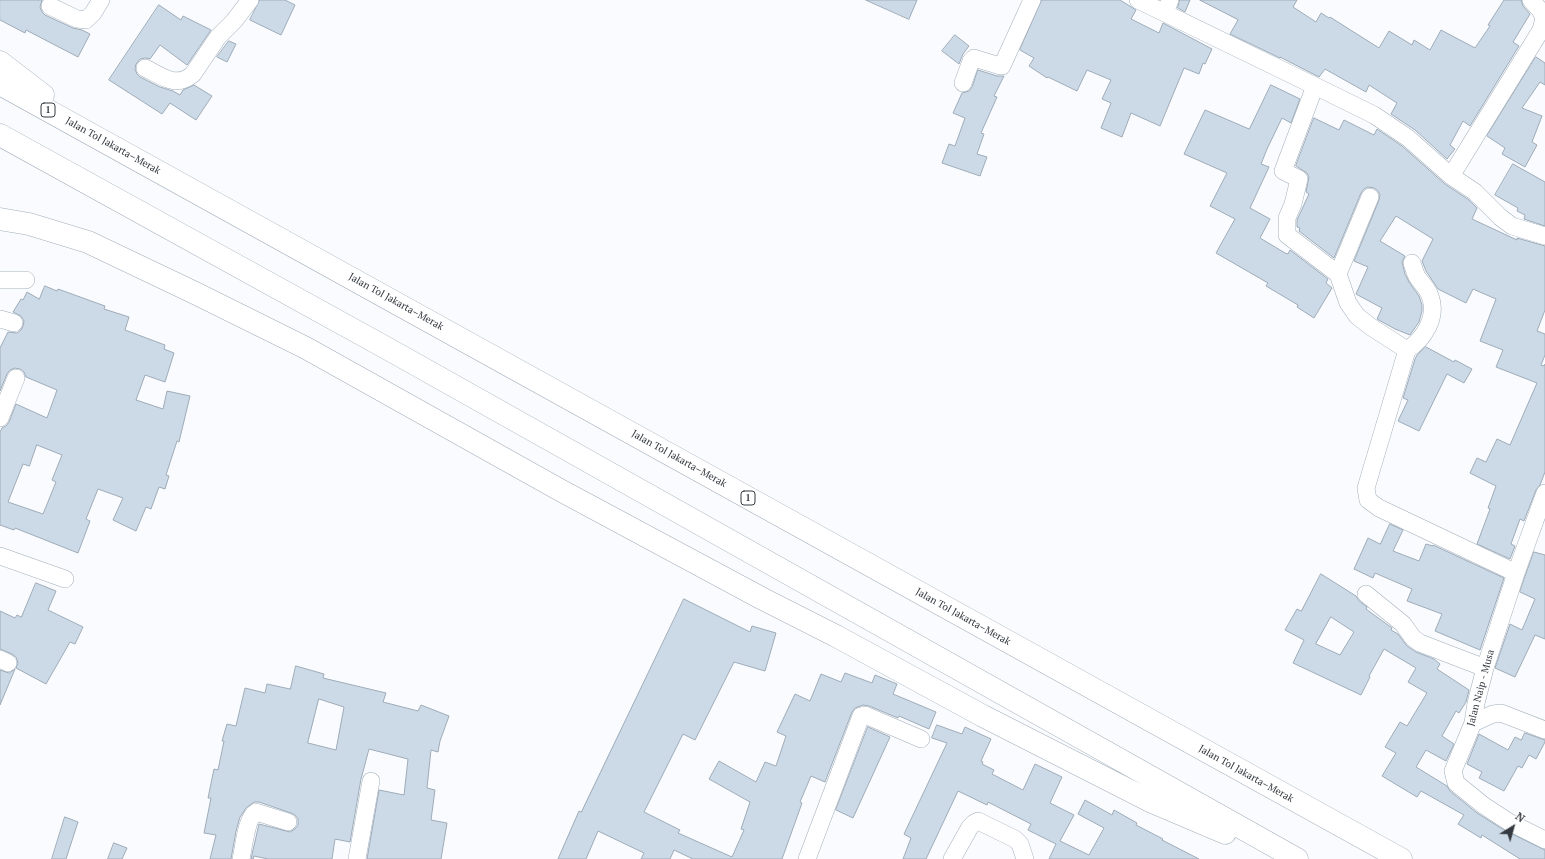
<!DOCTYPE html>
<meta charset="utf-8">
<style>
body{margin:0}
#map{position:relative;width:1545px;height:859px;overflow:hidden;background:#f9fbfe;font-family:"PT Serif",serif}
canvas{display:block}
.north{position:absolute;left:1493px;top:807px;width:40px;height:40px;-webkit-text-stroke:3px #fff;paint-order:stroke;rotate:37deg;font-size:11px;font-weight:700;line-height:16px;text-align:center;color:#353a40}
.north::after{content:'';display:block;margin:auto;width:14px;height:18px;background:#353a40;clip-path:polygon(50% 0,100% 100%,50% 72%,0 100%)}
</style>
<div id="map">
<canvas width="1545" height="859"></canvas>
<div class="north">N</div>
</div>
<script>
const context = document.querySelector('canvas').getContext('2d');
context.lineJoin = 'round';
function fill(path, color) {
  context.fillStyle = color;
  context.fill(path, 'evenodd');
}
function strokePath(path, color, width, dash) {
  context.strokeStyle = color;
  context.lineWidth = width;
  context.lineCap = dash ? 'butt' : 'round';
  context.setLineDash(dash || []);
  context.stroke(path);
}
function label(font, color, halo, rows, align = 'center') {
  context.font = font + ' "PT Serif",serif';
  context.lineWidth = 3;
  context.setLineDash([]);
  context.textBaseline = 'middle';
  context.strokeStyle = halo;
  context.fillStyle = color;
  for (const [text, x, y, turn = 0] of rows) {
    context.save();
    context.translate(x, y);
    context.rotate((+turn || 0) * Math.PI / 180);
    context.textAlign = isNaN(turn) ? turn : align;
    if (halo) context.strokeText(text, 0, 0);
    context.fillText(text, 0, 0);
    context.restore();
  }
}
const building = new Path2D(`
 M0,0H42L40,7L42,12L45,15L73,28L82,30L90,34L78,57L26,30L25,33L0,20Z
 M260,0H285L295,5L281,35L250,20Z
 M866,0H917L909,19Z
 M1042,0H1120L1136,10L1131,19L1159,33L1163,23L1212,49L1205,64L1203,63L1199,74L1184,68L1160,126L1131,113L1122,137L1101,128L1111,103L1102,99L1111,80L1087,70L1077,91L1048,77L1047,78L1029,66L1034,58L1020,50Z
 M1180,0H1190L1185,12L1178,8Z
 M1200,0H1297L1293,7L1316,22L1321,13L1329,18L1330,17L1379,48L1389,31L1412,45L1414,40L1430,50L1441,30L1475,48L1490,26L1488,25L1504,0H1521L1523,6L1530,14L1513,42L1519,46L1470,126L1463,121L1450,145L1455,149L1447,159L1415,130L1391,114L1397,103L1369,85L1366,92L1325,69L1319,77L1280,57V58L1230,34L1238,20Z
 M159,5L181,20L183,16L211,30L187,65L160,45L150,59L145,58L140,59L136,64L135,69L137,74L140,77L160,87L173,91L180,95L183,90L194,85L212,96L196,120L170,103L162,114L109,80Z
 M955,35L969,46L963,54L959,64L942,51Z
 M229,41L236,44L227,62L217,57Z
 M1536,57L1545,63V85L1540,82L1522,108L1542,116L1532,142L1537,145L1525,167L1502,154L1505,148L1487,136Z
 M978,70L997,76H1004L994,96L997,97L981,133L984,134L977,154L987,157L980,176L942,163L949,144L955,146L965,118L953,113L962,93L969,91L972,87Z
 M1271,85L1300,99L1291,123L1282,118L1267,149L1261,164L1269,167L1250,208L1270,219L1260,238L1285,253L1288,254L1290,250L1328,279L1326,283L1332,288L1314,318L1297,307L1298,305L1266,286L1268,283L1216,253L1235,219L1210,206L1227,173L1184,154L1205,110L1249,129Z
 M1314,118L1339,130L1344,120L1374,135L1377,129L1402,146L1445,184L1469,200L1477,208L1472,219L1517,240V238L1545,246V310L1537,331L1545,334V355L1541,365L1544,366L1545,364V472L1540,485L1536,490L1524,521L1520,519L1511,544L1515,546L1510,559L1477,544L1490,509L1488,508L1496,486L1470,473L1477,458L1486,462L1497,439L1510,445L1537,383L1496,367L1503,350L1480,341L1496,299L1473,289L1466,303L1438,289L1426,271L1422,261L1433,239L1396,216L1380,241L1405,256L1402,262L1405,274L1409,282L1419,296L1422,305V311L1419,322L1410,335L1395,329L1377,319L1382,308L1356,294L1368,267L1354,261L1379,200L1380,195L1378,191L1374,188L1368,187L1364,189L1361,193L1334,258L1299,231L1300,228L1297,227V220L1309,194L1306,192L1309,177L1307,173L1296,166Z
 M1513,164L1545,182V226L1524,219L1525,215L1517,211L1518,208L1495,195Z
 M45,286L57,291L58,289L105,306L104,309L129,317L125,330L165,345L164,349L174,353L165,382L145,375L136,400L163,409L167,391L190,396L179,442L177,441L166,475L169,476L165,489L159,487L151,509L146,507L136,531L113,520L123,498L98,489L86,519L90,521L78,553L15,528L14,530L0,525V432L2,428L6,426L9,422L16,404L47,418L57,390L26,377L24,372L20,369L15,368L10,370L7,374L0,391V348L8,332L17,333L21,330L23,326L24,321L21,316L13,312L21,299L23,300L27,292L39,299ZM37,445L62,455L52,480L56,482L43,514L8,502L23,464L29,466Z
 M1426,347L1454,362L1455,360L1472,369L1464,383L1447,374L1419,431L1398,421L1408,400L1403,398L1415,359L1417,355Z
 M1390,524L1403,530L1393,551L1419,561L1426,544L1433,546V545L1504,578L1480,650L1435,631L1442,614L1407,601L1412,589L1375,573L1373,578L1354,569L1368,538L1380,544Z
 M1534,552L1545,555V639L1535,635L1515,677L1495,668L1510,624L1522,630L1535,599L1520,592Z
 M1321,574L1356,596L1359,601L1367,607L1366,609L1392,628L1391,630L1398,634L1407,646L1416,652L1434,659L1440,664L1437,669L1469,690L1466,702L1459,713L1456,711L1442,736L1454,744L1446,761L1426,750L1416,767L1447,786L1450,791L1477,813L1504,830L1545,850V859H1520L1482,835L1481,838L1458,824L1464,815L1421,791L1417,797L1382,776L1396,753L1385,747L1400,722L1407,726L1427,693L1408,682L1416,668L1384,649L1369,676L1370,677L1361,695L1293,663L1304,640L1285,630L1297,609L1301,611ZM1331,617L1354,632L1340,655L1316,644Z
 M36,583L56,591L48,610L83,627L75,644L70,642L46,684L16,668L18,663L16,657L12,654L0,649V611L15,618L17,615L21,617Z
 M684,599L750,632L752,626L776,633L765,671L734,662L695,740L683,734L644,812L680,830L678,833L732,857L744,830L741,829L750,802L709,779L719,761L756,782L765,762L776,766L786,736L777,732L795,694L810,701L821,674L841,682L845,673L872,683L875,675L897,684L893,694L936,712L929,729L899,716L898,718L869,706L863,705L855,708L852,712L825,782L811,776L800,802L802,803L782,859H693L674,850L670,859H641L644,853L598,831L586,859H558L579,811L581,812Z
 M296,666L324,674L323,678L386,693L383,702L418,711L421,705L449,716L440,741L438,752L431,750L427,788L435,790L431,820L447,823L441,859H367L379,790L404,795L408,759L369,749L361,779L350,842L335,839L332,859H268L254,856L253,859H251L259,824L290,832L295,829L298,825V819L295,815L291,813L259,802H254L246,808L240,817L236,831L231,859H210L216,835L204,833L211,798H208L214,769L218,770L224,741H222L227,724L236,726L245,688L265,693L267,684L290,689ZM319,699L344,707L336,750L308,743Z
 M15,669L0,705V670L9,673Z
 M937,725L962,734L965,727L991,739L981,761L983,762L982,764L994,770L992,774L1023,790L1035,764L1062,777L1050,803L1074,815L1060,841L1089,855L1104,828L1078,814L1085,800L1112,815L1114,810L1137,823L1136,825L1163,839L1162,840L1199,859H1049L1056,844L1028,830L1031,824L988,802L987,805L958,791L926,859H903L911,838L904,834L947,743L932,738Z
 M868,727L890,737L853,818L836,810Z
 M1525,733L1545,740V742L1536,759L1529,755L1522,768L1518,766L1504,791L1479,778L1482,772L1467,764L1479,734L1508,750L1515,737L1521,740Z
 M65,817L78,822L66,859H52Z
 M114,843L127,848L122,859H108Z`);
fill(building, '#ccdae7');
strokePath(building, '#9eabb8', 1);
const street = new Path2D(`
 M1138,0L1315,86
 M50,6L77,19L86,20L93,13L101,0
 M1165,13L1170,0
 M145,68C162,76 176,89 193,74L218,37L234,21L250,0
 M963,83L971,61L974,58L1000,66H1002L1032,0
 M1451,176L1475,192L1500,217L1512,226L1545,236
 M1412,263C1414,268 1415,274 1418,278C1422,284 1428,289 1430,296C1438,317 1424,339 1407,350L1366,488L1368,500L1379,508L1516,573
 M1338,274L1370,197
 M0,280H26
 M0,319L14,323
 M1407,350L1371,327L1357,316L1348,303L1338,274L1287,235V218L1293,204L1299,179L1283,171L1315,86L1374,115L1408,138L1451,176L1541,30L1544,18L1540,10L1531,0
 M0,418L16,378
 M1545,493L1516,573L1485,668L1476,703L1473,723L1453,771L1456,783L1483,805L1509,822L1545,840
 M0,556L65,579
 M1366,594L1403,624L1413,638L1420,643L1485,668
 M0,659L8,663
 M1473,723L1493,714L1501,713L1545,730
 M241,859C244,847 246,818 256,812L288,822
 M357,859L371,781
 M807,859L861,716L865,715L921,739
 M952,859L970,827L974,823L978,821L1015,839L1020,844L1025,859`);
const highway = new Path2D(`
 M0,62L43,95
 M0,84L1401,859
 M0,135L390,350L1297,859
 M0,219L29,224L88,242L195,293L306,348L560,490L763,599L836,636L983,716L1152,802L1225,833`);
strokePath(street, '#a1aebb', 18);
strokePath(highway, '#a1aebb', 23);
strokePath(street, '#fff', 17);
strokePath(highway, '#fff', 22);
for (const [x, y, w] of [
 [48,110,14],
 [748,498,14]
]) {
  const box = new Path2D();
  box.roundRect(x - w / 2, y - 7, w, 14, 3);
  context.fillStyle = '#fff';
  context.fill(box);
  strokePath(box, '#353a40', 1);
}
label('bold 9px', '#353a40', null, [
 ["1",48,110],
 ["1",748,498]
]);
label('10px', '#353a40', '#fff', [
 ["Jalan Tol Jakarta–Merak",113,146,29],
 ["Jalan Tol Jakarta–Merak",396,302,29],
 ["Jalan Tol Jakarta–Merak",679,459,29],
 ["Jalan Tol Jakarta–Merak",963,617,29],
 ["Jalan Naip - Musa",1481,688,-75],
 ["Jalan Tol Jakarta–Merak",1246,774,29]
]);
</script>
